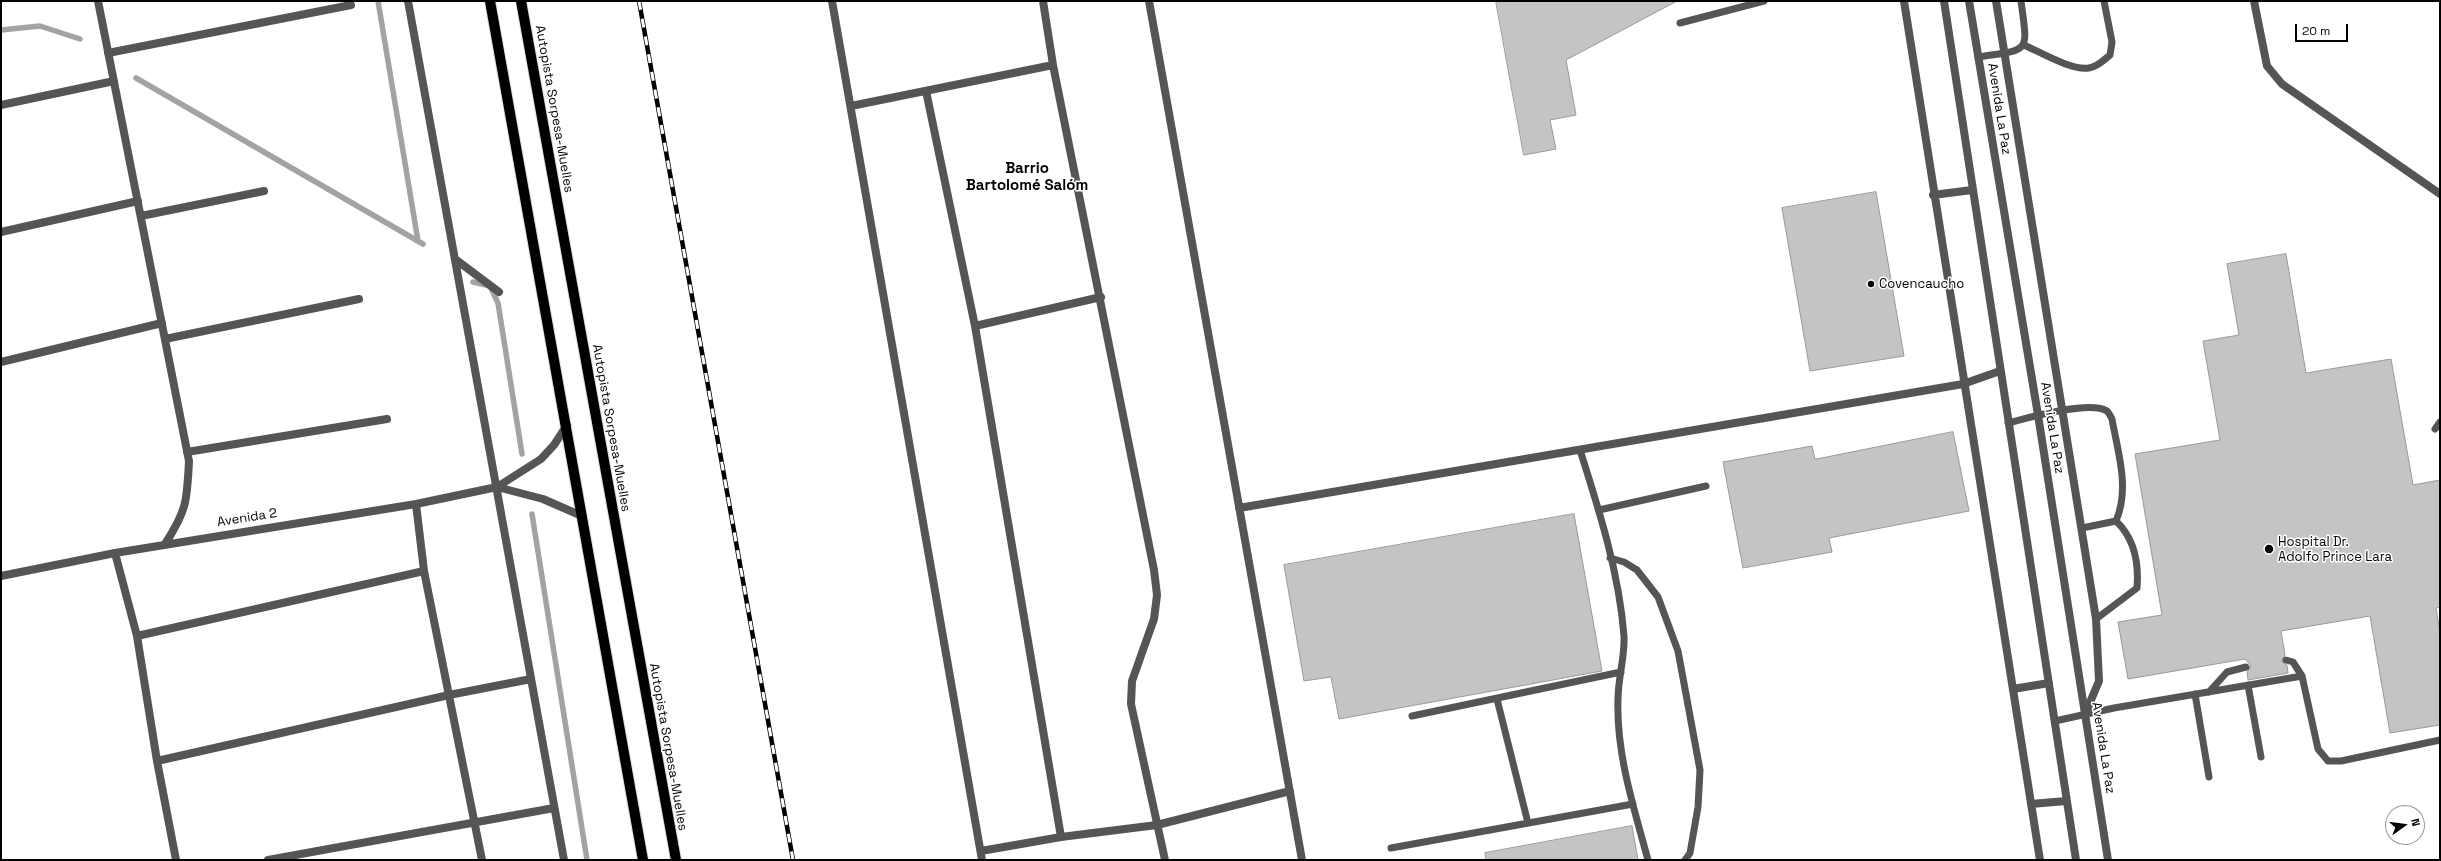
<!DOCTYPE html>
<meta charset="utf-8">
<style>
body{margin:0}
#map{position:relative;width:2441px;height:861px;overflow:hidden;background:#fff;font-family:"Space Grotesk",sans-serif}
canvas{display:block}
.frame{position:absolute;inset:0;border:2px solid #000;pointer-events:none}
.north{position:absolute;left:2385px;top:805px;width:40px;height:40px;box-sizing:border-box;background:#fff;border:1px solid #999;border-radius:50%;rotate:76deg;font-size:11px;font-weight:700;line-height:16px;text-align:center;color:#000}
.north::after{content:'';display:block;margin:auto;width:14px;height:18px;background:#000;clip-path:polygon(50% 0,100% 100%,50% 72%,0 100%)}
.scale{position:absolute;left:2295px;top:24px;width:53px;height:18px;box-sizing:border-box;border:2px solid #000;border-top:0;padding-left:5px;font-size:12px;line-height:14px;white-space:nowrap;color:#000;-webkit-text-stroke:3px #fff;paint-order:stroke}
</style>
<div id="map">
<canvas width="2441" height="861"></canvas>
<div class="frame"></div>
<div class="north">N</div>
<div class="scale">20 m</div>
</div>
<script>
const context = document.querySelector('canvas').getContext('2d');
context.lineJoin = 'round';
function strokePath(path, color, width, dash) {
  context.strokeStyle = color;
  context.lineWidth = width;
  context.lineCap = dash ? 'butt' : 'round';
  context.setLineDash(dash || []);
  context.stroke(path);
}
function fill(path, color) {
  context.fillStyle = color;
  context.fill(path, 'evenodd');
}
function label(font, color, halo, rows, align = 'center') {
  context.font = font + ' "Space Grotesk",sans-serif';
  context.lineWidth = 3;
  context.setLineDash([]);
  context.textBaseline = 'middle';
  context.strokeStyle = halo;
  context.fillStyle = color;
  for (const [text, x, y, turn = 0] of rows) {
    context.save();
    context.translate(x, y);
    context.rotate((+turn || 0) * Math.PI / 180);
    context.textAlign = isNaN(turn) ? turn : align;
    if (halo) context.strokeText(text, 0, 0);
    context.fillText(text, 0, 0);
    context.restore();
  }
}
strokePath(new Path2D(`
 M378,1L418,241
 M1,30L40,26L80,39
 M136,78L423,244
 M473,282L490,286L498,303L522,454
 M532,514L587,860`), '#a3a3a3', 5.5);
const building = new Path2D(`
 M1496,1H1677L1566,60L1576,115L1550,120L1556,149L1524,155Z
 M1876,192L1904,356L1810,371L1782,208Z
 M2286,254L2306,373L2391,359L2413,485L2440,480V607L2436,608L2440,633V725L2390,733L2370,616L2281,631L2285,655L2281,661L2287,665L2288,673L2248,680L2247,672L2251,666L2245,659L2128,679L2118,622L2162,615L2135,454L2220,440L2203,341L2239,335L2227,264Z
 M1953,432L1969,511L1829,538L1832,552L1743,568L1723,462L1812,446L1815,459Z
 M1574,514L1602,671L1339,719L1331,677L1304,681L1284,565Z
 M1632,826L1638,860H1486L1485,853Z`);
fill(building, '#c4c4c4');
strokePath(building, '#999', 1);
const primary = new Path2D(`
 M490,1L643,860
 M521,1L676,860`);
strokePath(primary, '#dbdbdb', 12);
strokePath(new Path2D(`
 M1680,23L1764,1
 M2024,45C2040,52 2072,71 2089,68C2097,67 2104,60 2110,55L2112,42L2104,1
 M1978,57C2031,49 2028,54 2021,1
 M2008,423C2027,418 2090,400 2107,411C2109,413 2111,417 2112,419C2118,453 2130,488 2116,521L2082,528
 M2435,429L2440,422
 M1580,450C1599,510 1619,572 1624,636C1625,657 1618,678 1618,699C1616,754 1634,808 1648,860
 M1599,510L1706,486
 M1610,558L1624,562L1637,570L1658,597L1678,651L1700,770L1698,807L1690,853L1685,860
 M2096,619L2137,588C2139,563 2134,538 2116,521
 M2286,660L2293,662L2302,676
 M2248,685L2261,757
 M2209,692L2227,672L2246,667
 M2195,694L2209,777
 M1497,699L1528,823
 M1412,716L1621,672
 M2055,721L2114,708L2302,676L2318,749L2328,761H2341L2440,740
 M1391,848L1633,804`), '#555', 7);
strokePath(new Path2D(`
 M98,1L189,461C187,501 187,510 165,544
 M408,1L564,860
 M832,1L982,860
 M1043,1L1053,65L1154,570L1157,595L1154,619L1132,681L1131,704L1165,860
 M1149,1L1302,860
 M1904,1L2040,860
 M1944,1L2076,860
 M1969,1L2038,415L2108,860
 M1996,1L2096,619L2099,681L2086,712
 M2254,1L2267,66L2282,84L2440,194
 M108,53L351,5
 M926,91L975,326L1061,837
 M1,105L114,81
 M851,106L1053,65
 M1933,195L1972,190
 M141,216L264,191
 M1,232L138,201
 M455,259L499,292
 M975,326L1101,297
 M165,339L359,299
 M1,362L162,323
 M187,452L387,419
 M497,487L543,499L582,516
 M416,504L424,571L482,860
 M1239,508L1963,384L2000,371
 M115,553L137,636L157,761L176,860
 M1,576L115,553L416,504L497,487L541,459L554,445L567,425
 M137,636L424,571
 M2013,689L2049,683
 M157,761L449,695L531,679
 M2031,804L2066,801
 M981,851L1061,837L1157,825L1290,791
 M268,860L554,808`), '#555', 8);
strokePath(primary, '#000', 10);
const rail = new Path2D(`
 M639,1L793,860`);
strokePath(rail, '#000', 4.5);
strokePath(rail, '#fff', 3, [9]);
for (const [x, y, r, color] of [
 [1871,284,4,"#000"],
 [2269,549,5,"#000"]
]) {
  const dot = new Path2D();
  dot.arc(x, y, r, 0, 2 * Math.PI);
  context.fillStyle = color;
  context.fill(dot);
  strokePath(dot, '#fff', 1.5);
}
label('13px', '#000', '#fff', [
 ["Autopista Sorpesa-Muelles",554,109,80],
 ["Avenida La Paz",1999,109,81],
 ["Autopista Sorpesa-Muelles",611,428,80],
 ["Avenida La Paz",2052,428,81],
 ["Avenida 2",247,518,-9],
 ["Autopista Sorpesa-Muelles",668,747,80],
 ["Avenida La Paz",2103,748,81]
]);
label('13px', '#000', '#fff', [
 ["Covencaucho",1879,284],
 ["Hospital Dr.",2278,542],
 ["Adolfo Prince Lara",2278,557]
], 'left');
label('bold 15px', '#000', '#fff', [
 ["Barrio",1027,169],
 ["Bartolomé Salóm",1027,186]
]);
</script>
